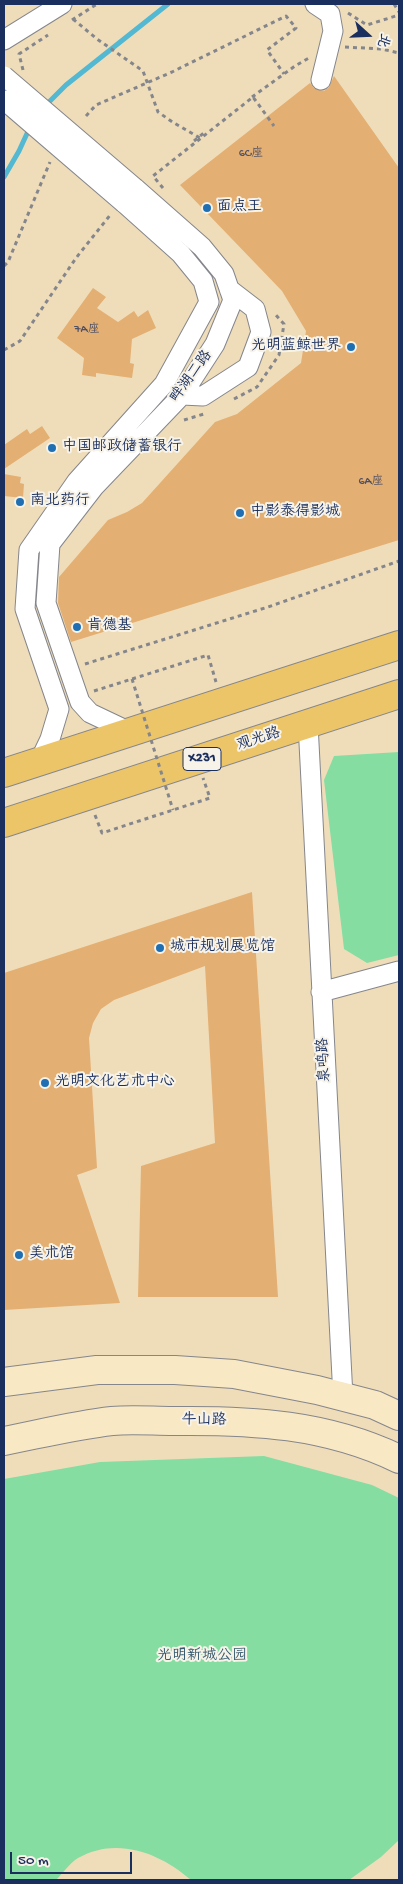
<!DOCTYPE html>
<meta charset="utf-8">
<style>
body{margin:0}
#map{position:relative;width:403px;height:1884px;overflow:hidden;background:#efddba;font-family:"Gochi Hand","LXGW WenKai TC",sans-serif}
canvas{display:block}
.frame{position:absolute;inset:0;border:5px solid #1b2f5e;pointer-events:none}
.north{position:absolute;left:343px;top:10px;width:50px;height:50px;-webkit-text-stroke:4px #f7f3e8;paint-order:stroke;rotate:110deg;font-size:14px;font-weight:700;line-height:20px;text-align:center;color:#1b2f5e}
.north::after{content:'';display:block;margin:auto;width:18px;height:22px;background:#1b2f5e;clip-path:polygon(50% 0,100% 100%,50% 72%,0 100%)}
.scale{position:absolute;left:10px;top:1852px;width:122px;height:22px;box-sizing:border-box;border:2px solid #1b2f5e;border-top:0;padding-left:6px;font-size:15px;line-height:18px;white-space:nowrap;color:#1b2f5e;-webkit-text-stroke:4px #f7f3e8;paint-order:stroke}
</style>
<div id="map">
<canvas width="403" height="1884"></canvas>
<div class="frame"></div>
<div class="north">北</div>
<div class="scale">50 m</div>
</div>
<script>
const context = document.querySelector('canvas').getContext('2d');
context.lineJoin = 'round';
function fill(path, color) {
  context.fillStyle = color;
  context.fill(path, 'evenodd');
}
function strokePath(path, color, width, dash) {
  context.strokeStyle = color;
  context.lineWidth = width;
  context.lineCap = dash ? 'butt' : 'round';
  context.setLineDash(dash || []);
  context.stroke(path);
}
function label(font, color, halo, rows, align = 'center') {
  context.font = font + ' "Gochi Hand","LXGW WenKai TC",sans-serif';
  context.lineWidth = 4;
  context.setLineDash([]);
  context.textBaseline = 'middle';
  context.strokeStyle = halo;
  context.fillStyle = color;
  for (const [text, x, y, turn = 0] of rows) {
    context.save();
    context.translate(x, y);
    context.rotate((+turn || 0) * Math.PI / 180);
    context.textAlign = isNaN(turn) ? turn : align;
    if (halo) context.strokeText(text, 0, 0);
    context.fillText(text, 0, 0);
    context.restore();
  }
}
fill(new Path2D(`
 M399,752V955L367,963L344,949L324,780L334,756Z
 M264,1456L372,1485L399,1498V1840L381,1857L349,1880H191C160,1853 117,1836 78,1858C70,1863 63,1873 56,1880H4V1479L100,1462Z`), '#85dda2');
strokePath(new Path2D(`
 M45,106L66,85L168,4
 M4,177L19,151L30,127`), '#53b8d2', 5);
fill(new Path2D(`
 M334,76L399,168V540L71,642L58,603L59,577L108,520L127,512L142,503L215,422L237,414L301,363L306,331L282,291L180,185L310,83L314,88L324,91L329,87Z
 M93,288L106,297L97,308L118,322L134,311L138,317L148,310L156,328L132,339L130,363L134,364L132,378L96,373V377L82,375L84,358L57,338Z
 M42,426L50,438L4,469V445L27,429L30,434Z
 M4,474L21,477L20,483L24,484L23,498L4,496Z
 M252,892L278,1297H138L141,1166L215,1143L205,966L114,1000L101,1009L93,1023L89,1038L97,1168L77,1175L120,1303L4,1310V973Z`), '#e4af72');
const street = new Path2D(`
 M315,4L330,14L333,31L321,80
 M4,40L62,4
 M182,395L203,396L248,367L261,332L255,309L229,289
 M308,724L343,1397
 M130,732L90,713L80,702L46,603L50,544L94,487L182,395L215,344L233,300L224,274L202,247L135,188
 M39,762L50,739L59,709L25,609L29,550L77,481L164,384L209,302L203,281L181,254L124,203
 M321,992L399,971`);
const secondary = new Path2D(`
 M4,1382L97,1370H175L234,1374L317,1390L375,1405L399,1416
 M4,1441C40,1434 76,1425 112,1421C132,1419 153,1421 173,1421C252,1420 327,1424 399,1459`);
const primary = new Path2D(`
 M4,773L399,645
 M4,823L399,694`);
strokePath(street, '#85868c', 21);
strokePath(secondary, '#85868c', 30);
strokePath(primary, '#85868c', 30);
strokePath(new Path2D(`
 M394,4L399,12
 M348,13L367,25L399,15
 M73,19L97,39L143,71L158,112L174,123L200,138
 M72,20L97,4
 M345,47L382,49L399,53
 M23,70L19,54L48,35
 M252,97L295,66L309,58
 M86,116L96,105L172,72L286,16L296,28L267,50L284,74
 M194,141L205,132
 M163,188L153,176L253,97L274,126
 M4,266L8,262L50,162
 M4,350L20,341L76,258L111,214
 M234,399L257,387L279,355L284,324L275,314
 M184,420L204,414
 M85,664L268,607L399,561
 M94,691L208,655L216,682
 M95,815L102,833L210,798L203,778`), '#85868c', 3, [4, 4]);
strokePath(street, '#fff', 19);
strokePath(secondary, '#f8e8c3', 28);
strokePath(primary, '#edc569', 28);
const streetBridge = new Path2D(`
 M4,76L135,188
 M4,100L124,203`);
strokePath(streetBridge, '#85868c', 21, []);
strokePath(new Path2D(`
 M132,679L173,810`), '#85868c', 3, [4, 4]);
strokePath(streetBridge, '#fff', 19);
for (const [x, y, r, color] of [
 [207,208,5,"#1f6fb2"],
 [351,347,5,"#1f6fb2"],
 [52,448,5,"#1f6fb2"],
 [20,502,5,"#1f6fb2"],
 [240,513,5,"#1f6fb2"],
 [77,627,5,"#1f6fb2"],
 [160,948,5,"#1f6fb2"],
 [45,1083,5,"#1f6fb2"],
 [19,1255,5,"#1f6fb2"]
]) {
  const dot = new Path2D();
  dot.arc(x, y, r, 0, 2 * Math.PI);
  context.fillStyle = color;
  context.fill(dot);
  strokePath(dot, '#f7f3e8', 2);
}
label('12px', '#4d4f63', null, [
 ["6C座",251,154],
 ["7A座",87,330],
 ["6A座",371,482]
]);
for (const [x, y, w] of [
 [202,759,38]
]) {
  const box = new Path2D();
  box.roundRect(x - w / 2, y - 11.5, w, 23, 4);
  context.fillStyle = '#f7f3e8';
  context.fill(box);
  strokePath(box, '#1b2f5e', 1);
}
label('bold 14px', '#1b2f5e', null, [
 ["X231",202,759]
]);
label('15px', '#1b2f5e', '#f7f3e8', [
 ["面点王",217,208],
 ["光明蓝鲸世界",341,347,"right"],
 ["中国邮政储蓄银行",62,448],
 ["南北药行",30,502],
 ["中影泰得影城",250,513],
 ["肯德基",87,627],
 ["城市规划展览馆",170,948],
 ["光明文化艺术中心",55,1083],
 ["美术馆",29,1255]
], 'left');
label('15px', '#1b2f5e', '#f7f3e8', [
 ["畔湖二路",192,377,-54],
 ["观光路",259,740,-18],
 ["泉鸣路",325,1060,-93],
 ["牛山路",204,1421,1]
]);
label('15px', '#365a6f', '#f7f3e8', [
 ["光明新城公园",202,1657]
]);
</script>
